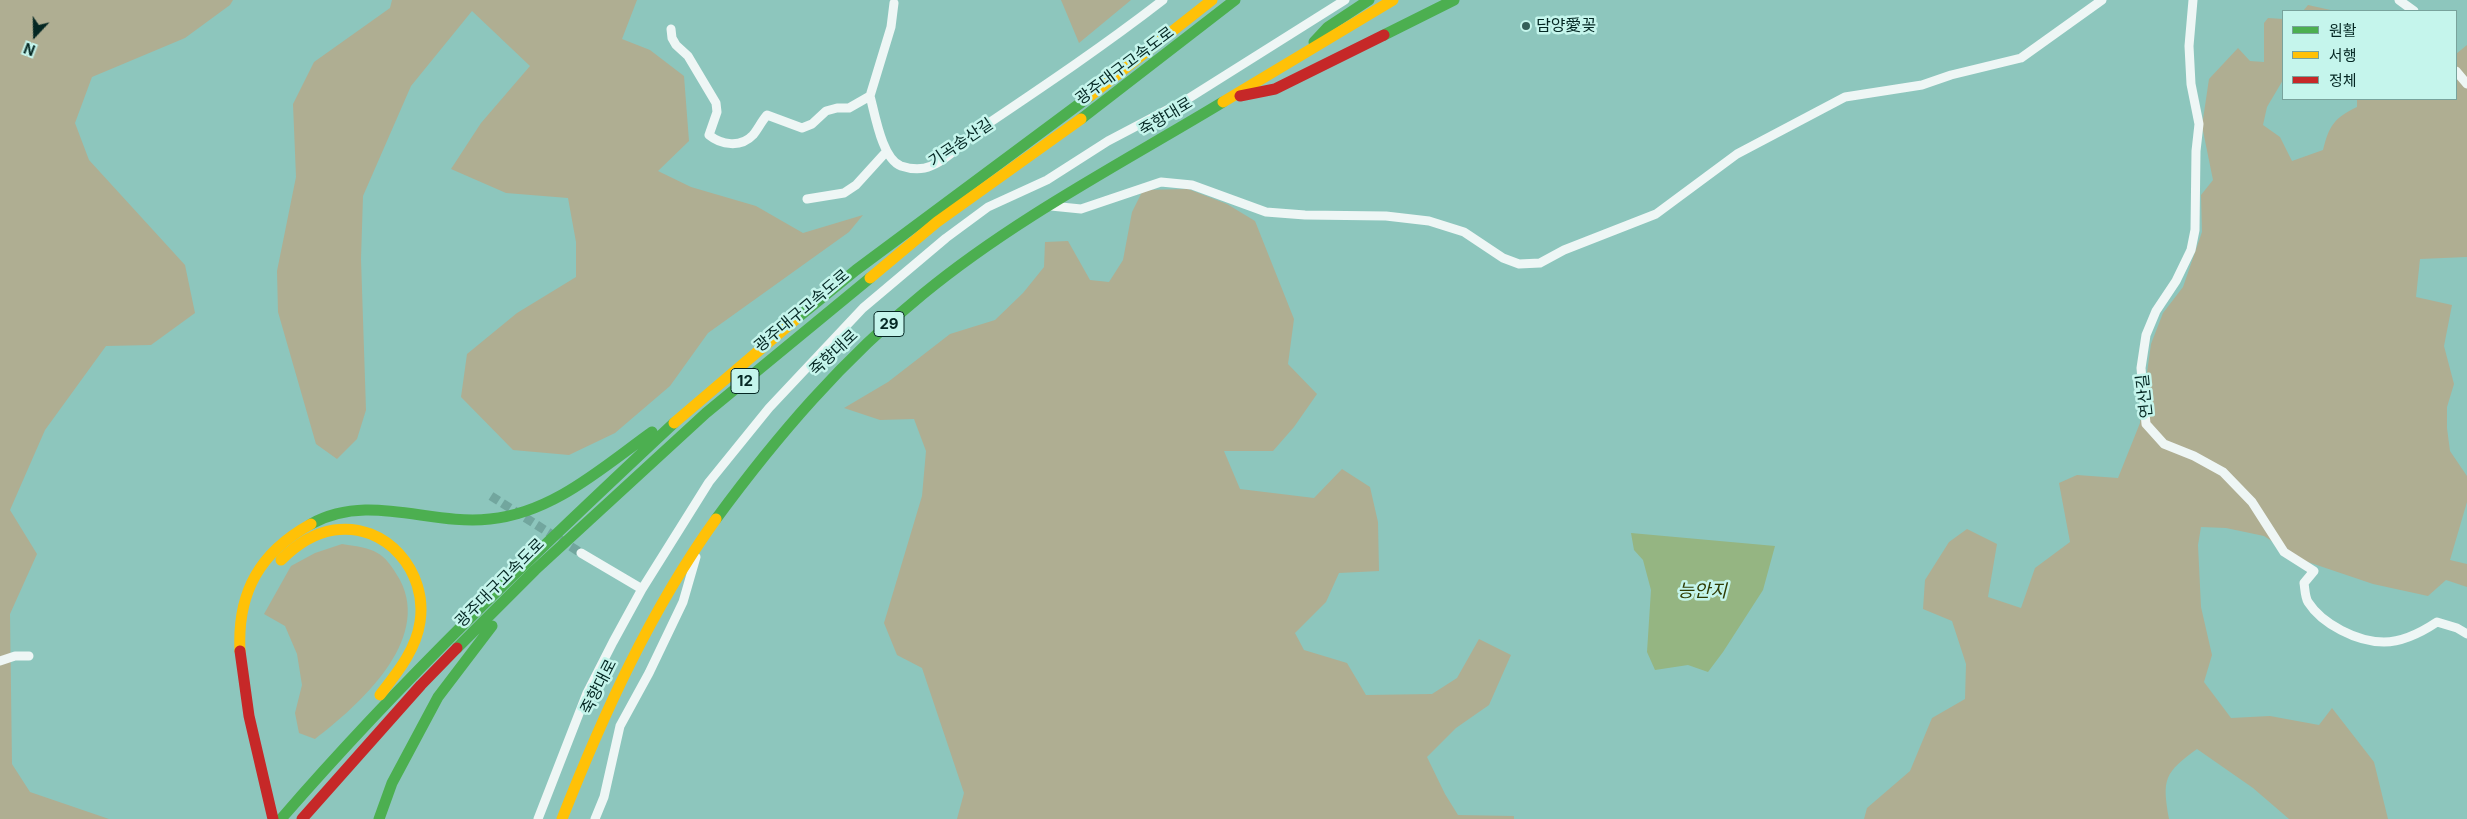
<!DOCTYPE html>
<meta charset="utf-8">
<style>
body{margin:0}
#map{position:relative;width:2467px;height:819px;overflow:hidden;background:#8dc6bd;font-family:Inter,"Noto Sans KR",sans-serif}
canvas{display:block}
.legend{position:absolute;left:2282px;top:10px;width:175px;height:90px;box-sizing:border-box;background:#c5f5ec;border:1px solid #78a39c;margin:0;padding:6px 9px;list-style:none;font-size:15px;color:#042723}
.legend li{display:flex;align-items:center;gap:10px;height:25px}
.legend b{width:25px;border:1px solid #78a39c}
.north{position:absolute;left:10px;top:10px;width:50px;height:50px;-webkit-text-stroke:4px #c5f5ec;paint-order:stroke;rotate:201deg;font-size:14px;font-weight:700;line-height:20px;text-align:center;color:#042723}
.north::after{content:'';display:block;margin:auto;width:18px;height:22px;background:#042723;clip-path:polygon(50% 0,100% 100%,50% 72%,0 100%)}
</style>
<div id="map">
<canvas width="2467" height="819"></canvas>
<ul class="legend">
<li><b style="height:6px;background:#4caf50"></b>원활</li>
<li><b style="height:6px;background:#ffc107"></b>서행</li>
<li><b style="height:6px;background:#c62828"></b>정체</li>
</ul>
<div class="north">N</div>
</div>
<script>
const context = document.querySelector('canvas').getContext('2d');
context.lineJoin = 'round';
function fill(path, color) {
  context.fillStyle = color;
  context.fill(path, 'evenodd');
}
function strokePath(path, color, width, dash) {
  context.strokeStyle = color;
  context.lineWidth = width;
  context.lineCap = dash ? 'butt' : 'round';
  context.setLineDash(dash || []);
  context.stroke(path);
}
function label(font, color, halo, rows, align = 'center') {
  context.font = font + ' Inter,"Noto Sans KR",sans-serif';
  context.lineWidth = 5;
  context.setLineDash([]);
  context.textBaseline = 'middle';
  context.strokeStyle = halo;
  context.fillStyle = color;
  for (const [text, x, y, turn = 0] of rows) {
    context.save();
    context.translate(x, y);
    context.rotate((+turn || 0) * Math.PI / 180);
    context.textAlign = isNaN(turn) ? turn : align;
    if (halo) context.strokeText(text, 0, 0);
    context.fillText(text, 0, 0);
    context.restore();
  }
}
fill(new Path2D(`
 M0,0H233L230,5L185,38L92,77L75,123L89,160L185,265L195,313L151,345L106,346L45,430L10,510L37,554L10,614L12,764L30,792L109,819H0Z
 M392,0H637L622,39L650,50L684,76L689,141L658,171L691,187L756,206L803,233L863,215L849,232L708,333L670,386L615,433L569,455L513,450L461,397L467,354L517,313L576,277V242L568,198L506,193L451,169L481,123L530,66L472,11L411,86L363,196L361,259L366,410L357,439L337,459L316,444L278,312L277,271L296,177L293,104L314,62L390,8Z
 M1061,0H1131L1079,43Z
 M2308,5L2335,11H2303Z
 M2268,18L2283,19V80L2267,107L2263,125L2280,137L2292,161L2323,150C2329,126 2334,118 2357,107V99H2456V54L2467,45V257L2420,259L2416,297L2452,305L2444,346L2454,384L2447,407V428L2450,451L2467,476V502L2450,560L2467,564V587L2446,580L2428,596L2373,584L2299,559L2264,536L2226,528L2201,527L2198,545L2201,607L2212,655L2204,682L2231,718L2270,716L2319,725L2332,708L2374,762L2388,819H2289L2253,788L2197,749C2164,773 2162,779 2169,819H1864L1867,808L1910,771L1932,718L1965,699L1966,664L1952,621L1923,609L1925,580L1949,542L1967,529L1997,544L1988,597L2021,608L2035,568L2070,542L2059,483L2077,475L2118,478L2140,423L2151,344L2163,313L2183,287L2202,232L2201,195L2213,180L2202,126L2209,79L2238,48L2250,61L2264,62V23Z
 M1188,189L1227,204L1255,221L1294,319L1288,364L1317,394L1294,427L1273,451H1224L1240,489L1314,498L1342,469L1370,487L1378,522L1379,571L1339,573L1326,602L1295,633L1304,650L1347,663L1366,695L1432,694L1457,678L1479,639L1511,655L1489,705L1456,728L1427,757L1445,794L1458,815L1514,816V819H957L964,793L922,668L897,655L884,623L922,496L926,451L914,419L880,420L844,408L888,382L950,334L995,320L1023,293L1044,267L1045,242L1068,241L1090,280L1109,282L1123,260L1132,212L1143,190Z
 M342,544C375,549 383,550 400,580C432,641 358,706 315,739L299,733L295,713L302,685L297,654L285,626L264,614L291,566L315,553Z`), '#afae92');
fill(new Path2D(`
 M1631,533L1775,546L1763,590L1723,652L1708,672L1688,665L1655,670L1647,652L1651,590L1643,560L1634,550Z`), '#95b582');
strokePath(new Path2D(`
 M491,496L581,553`), '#72a69e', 9, [9, 4.5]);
strokePath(new Path2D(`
 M2193,0L2189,46L2191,84L2199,124L2196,151L2195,230L2191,250L2176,281L2156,311L2146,335L2141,368L2146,424L2164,444L2194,456L2223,472L2252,502L2284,552L2314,571L2304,583C2305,589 2305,597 2308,602C2322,624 2357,642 2384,642C2403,642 2422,632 2437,622L2457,628L2467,634
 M2399,0L2414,11
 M671,29L672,38L676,45L688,56L716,103L717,112L709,135C721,145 741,148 753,135C758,129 761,122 767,115L802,128L812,124L826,111L837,108H849L870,96C875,114 882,159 901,166C910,169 922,170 931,166C950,158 966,139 983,127C1044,86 1105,45 1163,0
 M2456,71L2467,84
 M870,96L891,27L894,3
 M807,199L844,193L856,185L886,152
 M1051,206L1081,209L1161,182L1192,185L1266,212L1305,215L1386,216L1429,221L1464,232L1503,258L1519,264L1540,263L1564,250L1656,214L1737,154L1845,97L1922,85L1951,75L2021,58L2102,0
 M581,553L642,589
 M0,661L15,656H29
 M538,819L587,693L613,642L642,589L709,482L769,408L863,308L946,238L988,207L1047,180L1108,141L1186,100L1345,0
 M595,819L604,797L620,726L649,673L683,602L696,557`), '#eef6f5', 9);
strokePath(new Path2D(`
 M1384,35L1454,0
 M1314,42L1328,27L1369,0
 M1081,119L1235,0
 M796,319L856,270L1090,96
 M716,519C777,436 843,359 923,294C1014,219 1122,163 1223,102
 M311,524C369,492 430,526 490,519C553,513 603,467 652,432
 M457,648L535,570L706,413L870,278
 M281,819C403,678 538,550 674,423
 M379,819L392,783L438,697L492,626`), '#4caf50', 11);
strokePath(new Path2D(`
 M1090,96L1212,0
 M1223,102L1393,0
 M870,278L937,222L1081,119
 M674,423L796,319
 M281,560C295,546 314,533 334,530C386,522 428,572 420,622C416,650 397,673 380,695
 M240,651C237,592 260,552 311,524
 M562,819C603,715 650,611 716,519`), '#ffc107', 11);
strokePath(new Path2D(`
 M1240,96L1275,89L1384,35
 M240,651L249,716L273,819
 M302,819L421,685L457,648`), '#c62828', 11);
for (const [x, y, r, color] of [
 [1526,26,5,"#345f59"]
]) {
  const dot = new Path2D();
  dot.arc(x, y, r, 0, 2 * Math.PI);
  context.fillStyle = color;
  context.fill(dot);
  strokePath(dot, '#c5f5ec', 2);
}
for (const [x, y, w] of [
 [889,324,30],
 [745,381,28]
]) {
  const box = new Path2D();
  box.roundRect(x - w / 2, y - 12.5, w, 25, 4);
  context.fillStyle = '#c5f5ec';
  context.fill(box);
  strokePath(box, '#042723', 1);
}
label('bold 15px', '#042723', null, [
 ["29",889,324],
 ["12",745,381]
]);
label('16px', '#042723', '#c5f5ec', [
 ["담양愛꽂",1536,26]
], 'left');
label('16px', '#042723', '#c5f5ec', [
 ["광주대구고속도로",1125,66,-37],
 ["죽향대로",1166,117,-31],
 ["기곡송산길",961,143,-34],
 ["광주대구고속도로",802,311,-40],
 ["죽향대로",834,353,-43],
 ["연산길",2145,396,-96],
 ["광주대구고속도로",500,583,-45],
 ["죽향대로",599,687,-63]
]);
label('italic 18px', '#2e3b03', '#c5f5ec', [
 ["능안지",1702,592]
]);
</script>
